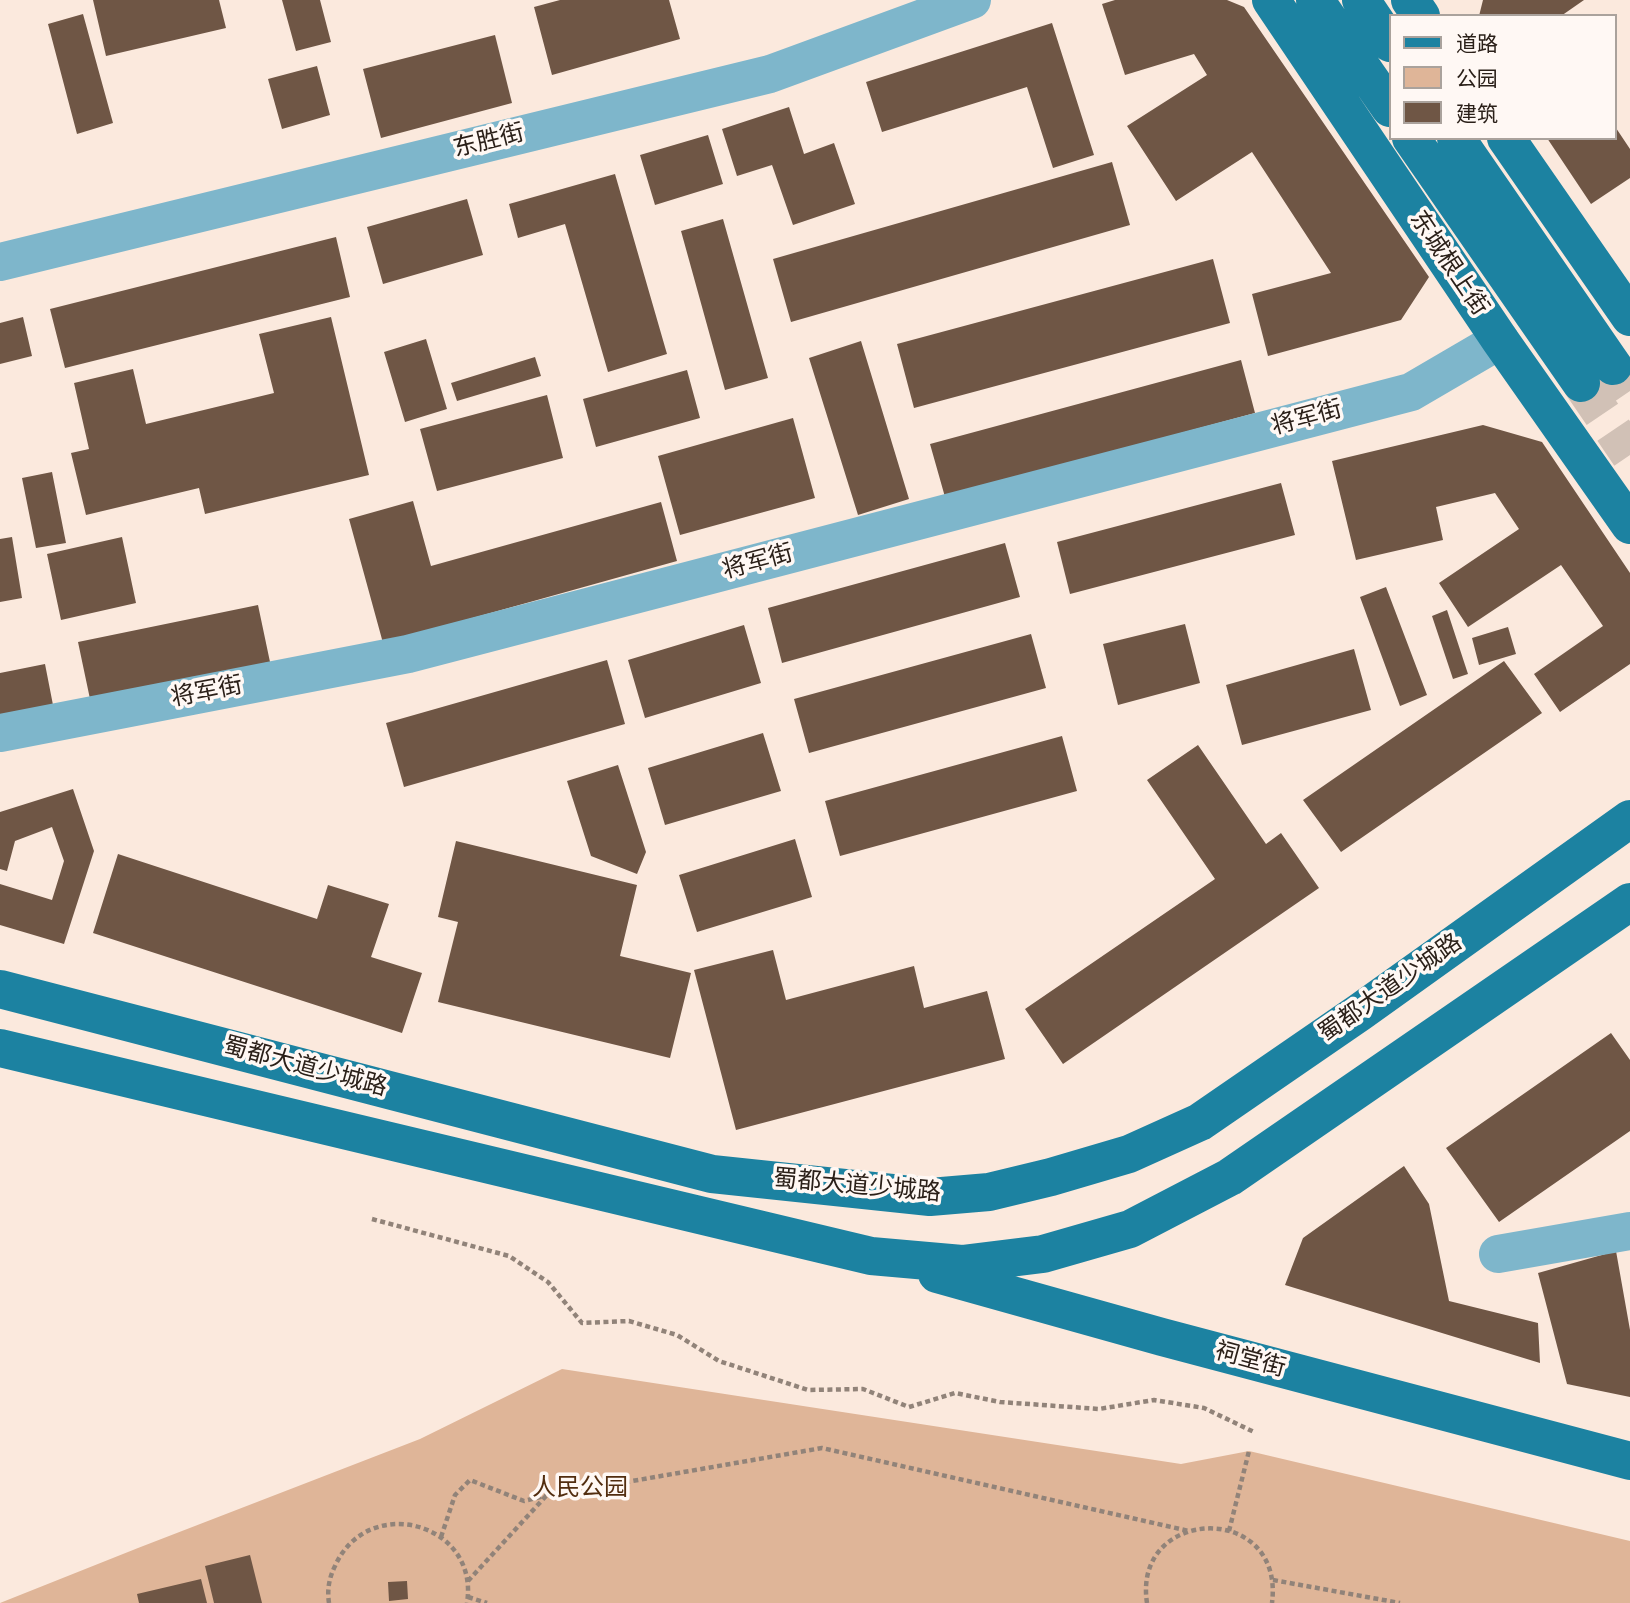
<!DOCTYPE html>
<meta charset="utf-8">
<style>
body{margin:0}
#map{position:relative;width:1630px;height:1603px;overflow:hidden;background:#fbe9dd;font-family:Jost,"Noto Sans SC",sans-serif}
canvas{display:block}
.legend{position:absolute;left:1389px;top:14px;width:228px;height:126px;box-sizing:border-box;background:#fff8f4;border:2px solid #aaa29c;margin:0;padding:9px 12px;list-style:none;font-size:21px;color:#2b2019}
.legend li{display:flex;align-items:center;gap:14px;height:35px}
.legend b{width:35px;border:2px solid #aaa29c}
</style>
<div id="map">
<canvas width="1630" height="1603"></canvas>
<ul class="legend">
<li><b style="height:9px;background:#1c82a1"></b>道路</li>
<li><b style="height:19px;background:#dfb598"></b>公园</li>
<li><b style="height:19px;background:#6f5645"></b>建筑</li>
</ul>
</div>
<script>
const context = document.querySelector('canvas').getContext('2d');
context.lineJoin = 'round';
function fill(path, color) {
  context.fillStyle = color;
  context.fill(path, 'evenodd');
}
function strokePath(path, color, width, dash) {
  context.strokeStyle = color;
  context.lineWidth = width;
  context.lineCap = dash ? 'butt' : 'round';
  context.setLineDash(dash || []);
  context.stroke(path);
}
function label(font, color, halo, rows, align = 'center') {
  context.font = font + ' Jost,"Noto Sans SC",sans-serif';
  context.lineWidth = 7;
  context.setLineDash([]);
  context.textBaseline = 'middle';
  context.strokeStyle = halo;
  context.fillStyle = color;
  for (const [text, x, y, turn = 0] of rows) {
    context.save();
    context.translate(x, y);
    context.rotate((+turn || 0) * Math.PI / 180);
    context.textAlign = isNaN(turn) ? turn : align;
    if (halo) context.strokeText(text, 0, 0);
    context.fillText(text, 0, 0);
    context.restore();
  }
}
fill(new Path2D(`
 M562,1369L1181,1464L1249,1451L1630,1541V1603H0L138,1548L420,1439Z`), '#dfb598');
fill(new Path2D(`
 M93,0H219L226,28L106,56Z
 M282,0H320L331,42L296,51Z
 M560,0H669L680,39L552,75L534,7Z
 M1115,0H1227L1244,7L1429,277L1401,320L1268,356L1252,294L1331,273L1252,152L1176,201L1127,126L1207,75L1194,54L1125,75L1102,4Z
 M1483,0H1584L1561,16H1479Z
 M83,14L113,123L77,134L48,24Z
 M1052,23L1094,155L1053,168L1027,87L882,132L866,82Z
 M495,35L512,103L381,138L363,69Z
 M317,66L330,115L282,129L268,79Z
 M789,107L804,154L834,143L855,204L793,225L772,165L737,176L722,129Z
 M1614,125L1630,149V178L1591,204L1547,138H1614Z
 M708,135L723,184L655,205L640,155Z
 M1112,162L1130,225L791,322L773,259Z
 M615,174L667,354L608,372L565,224L518,238L509,204Z
 M467,199L483,255L383,284L367,227Z
 M723,219L768,378L725,390L681,231Z
 M336,237L350,297L65,368L50,309Z
 M1213,259L1230,323L914,408L897,344Z
 M23,317L32,356L0,364V323Z
 M331,317L369,475L205,514L199,488L86,515L71,453L89,449L74,383L133,369L146,424L274,393L259,334Z
 M426,339L447,409L405,422L384,352Z
 M861,341L909,499L858,515L809,358Z
 M535,357L541,376L457,401L451,383Z
 M1241,360L1255,413L945,497L930,444Z
 M687,370L700,418L596,447L583,399Z
 M547,395L563,458L437,491L420,429Z
 M793,418L815,498L680,535L658,456Z
 M1483,425L1542,442L1630,573V664L1560,712L1534,674L1603,626L1561,565L1468,627L1439,583L1519,529L1495,493L1436,507L1443,540L1356,560L1332,461Z
 M52,472L66,543L36,548L22,478Z
 M1281,483L1295,535L1070,594L1057,542Z
 M413,501L431,566L661,502L677,561L383,643L349,519Z
 M12,537L22,598L0,602V539Z
 M122,537L136,603L61,620L47,554Z
 M1005,543L1020,597L782,663L768,608Z
 M1386,587L1427,695L1400,706L1360,597Z
 M258,605L270,662L90,699L78,642Z
 M1447,610L1468,674L1453,679L1432,616Z
 M1185,624L1200,683L1118,705L1103,644Z
 M744,625L761,683L645,718L628,660Z
 M1508,627L1516,654L1479,665L1472,638Z
 M1031,634L1046,688L809,753L794,699Z
 M1354,649L1371,710L1242,745L1226,685Z
 M607,660L625,724L404,787L386,723Z
 M1504,661L1542,713L1341,852L1303,800Z
 M45,664L53,705L0,715V673Z
 M763,733L781,791L665,825L648,768Z
 M1062,736L1077,791L840,856L825,801Z
 M1198,745L1266,844L1281,833L1319,888L1063,1064L1025,1009L1215,879L1147,780Z
 M618,765L646,852L637,874L591,856L567,781Z
 M73,789L94,851L64,944L0,925V884L52,900L64,861L52,827L15,841L7,871L0,869V812Z
 M795,839L812,897L697,932L679,875Z
 M456,841L637,885L620,956L691,973L670,1058L438,1002L458,922L438,917Z
 M118,854L317,919L328,885L389,904L371,957L422,973L402,1033L93,933Z
 M773,950L786,1000L914,966L924,1008L987,991L1005,1059L736,1130L694,970Z
 M1611,1033L1630,1060V1131L1499,1222L1446,1148Z
 M1404,1166L1429,1204L1449,1301L1538,1323L1540,1363L1285,1285L1303,1238Z
 M1616,1251L1630,1330V1397L1567,1384L1538,1273Z
 M250,1555L262,1603H214L205,1566Z
 M201,1579L207,1603H139L137,1594Z
 M407,1581L408,1599L389,1601L388,1582Z`), '#6f5645');
strokePath(new Path2D(`
 M1613,366L1630,391
 M1581,383L1630,455`), '#d1c1b6', 38, [38, 19]);
strokePath(new Path2D(`
 M372,1219L509,1256L548,1282L582,1323L629,1321L677,1335L719,1361L808,1390L863,1389L909,1407L955,1393L1000,1402L1099,1409L1154,1400L1204,1408L1254,1432
 M1229,1531L1249,1451
 M441,1537L455,1495L470,1480L524,1501L545,1496
 M1273,1580L1400,1603
 M468,1581L546,1496L822,1448L1189,1531
 M468,1597L487,1603
 M329,1603C327,1590 329,1578 335,1566C368,1492 480,1523 467,1603
 M1147,1603C1132,1506 1285,1501 1272,1603`), '#918379', 4.5, [5, 3.5]);
strokePath(new Path2D(`
 M0,262L770,74L972,0
 M0,733L408,654L1411,392L1500,340
 M1498,1254L1630,1231`), '#7eb6cb', 38);
strokePath(new Path2D(`
 M1271,0L1500,340L1630,525
 M1315,0L1390,108
 M1361,0L1390,43
 M1410,0L1421,16
 M1411,138L1581,383
 M1456,138L1613,366
 M1506,138L1630,317
 M0,989L712,1174L930,1197L989,1192L1051,1177L1129,1154L1200,1122L1360,1012L1630,819
 M0,1048L871,1256L962,1264L1043,1254L1130,1229L1230,1177L1630,902
 M937,1274L1162,1337L1630,1461`), '#1c82a1', 38);
label('24px', '#2b2019', '#fff8f4', [
 ["东胜街",489,142,-14],
 ["东城根上街",1448,264,56],
 ["将军街",1307,419,-15],
 ["将军街",758,563,-15],
 ["将军街",207,693,-11],
 ["蜀都大道少城路",1391,989,-35],
 ["蜀都大道少城路",305,1068,15],
 ["蜀都大道少城路",857,1187,5],
 ["祠堂街",1250,1361,15]
]);
label('24px', '#522d0f', '#fff8f4', [
 ["人民公园",580,1489]
]);
</script>
